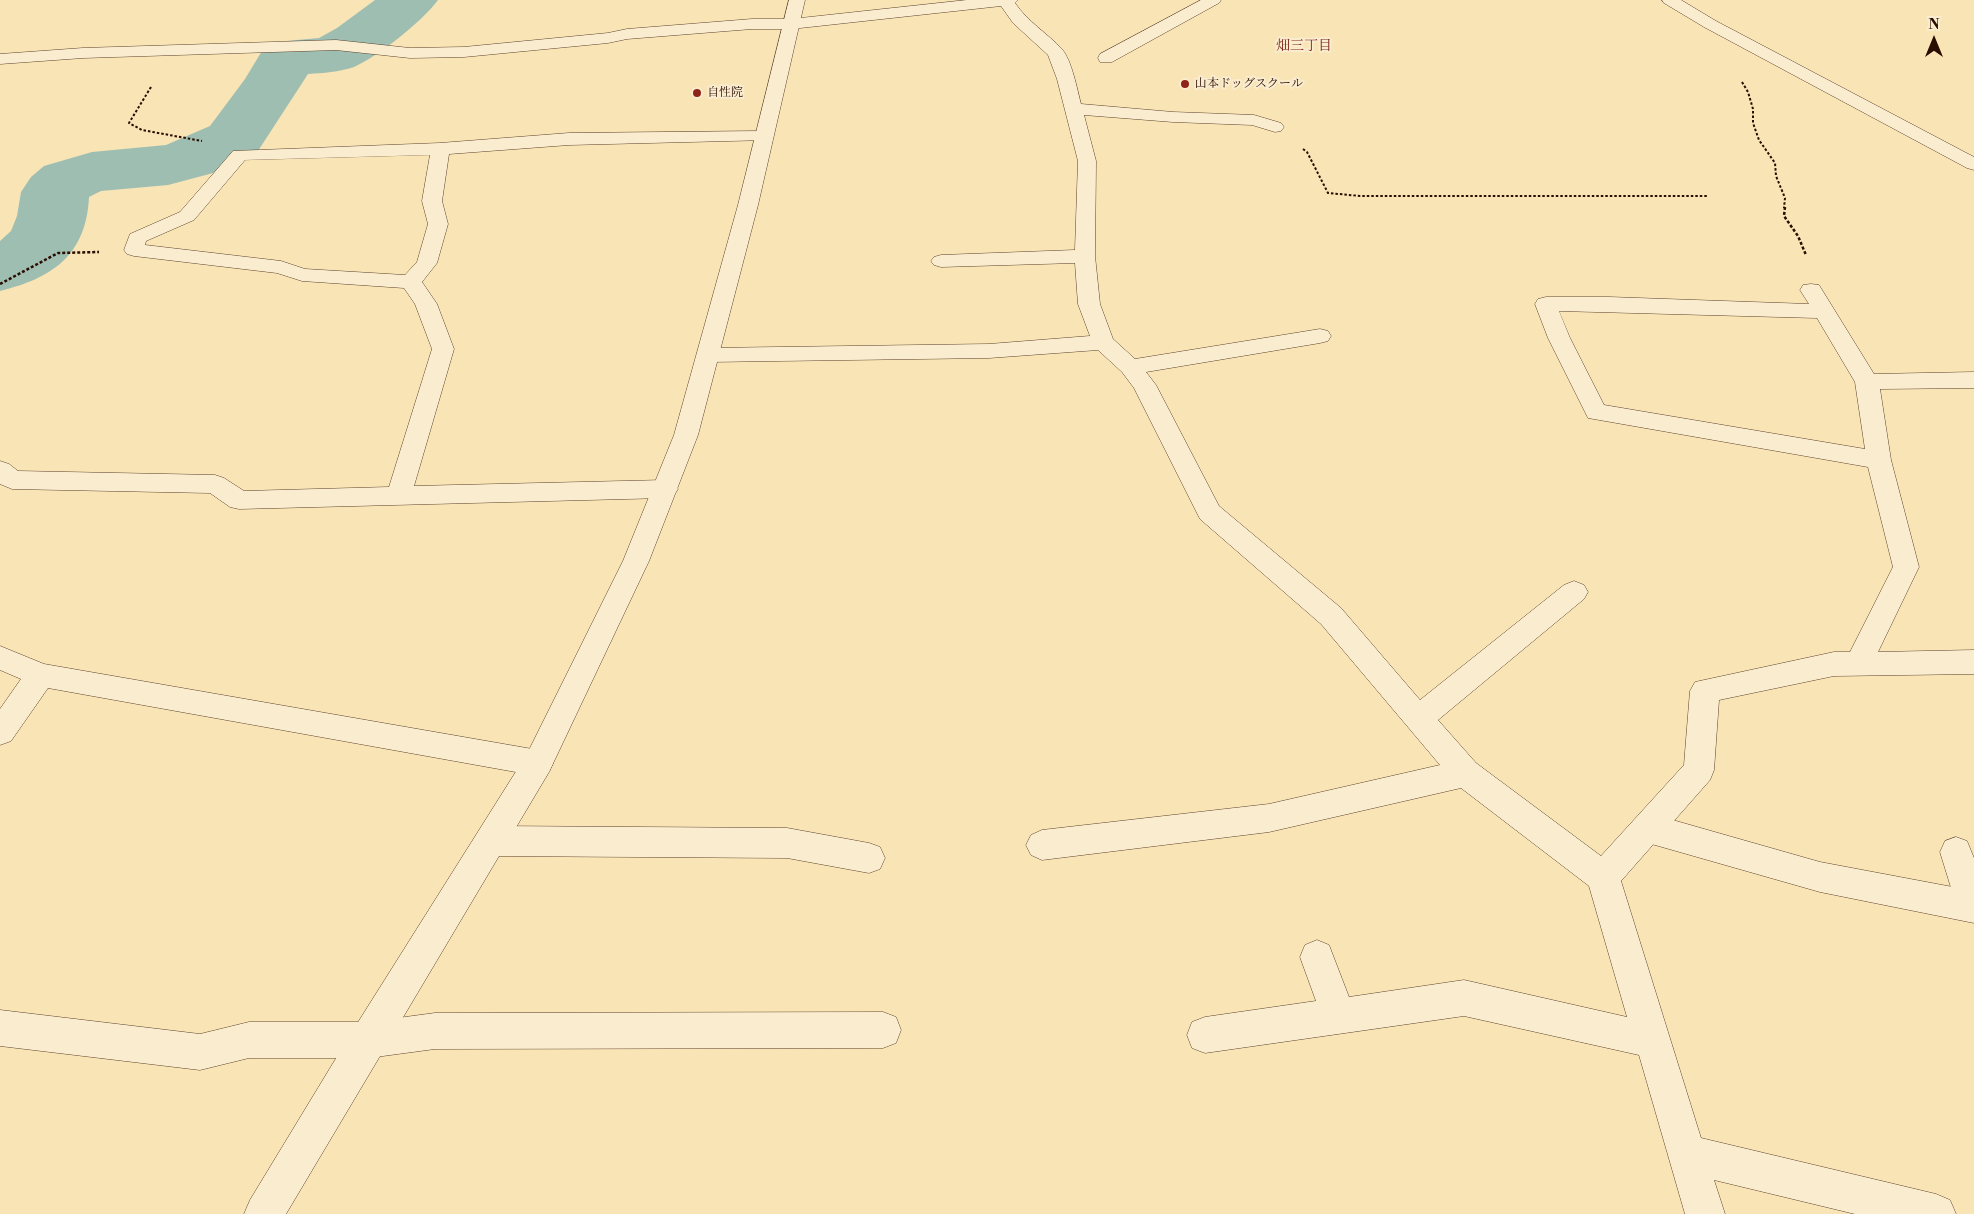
<!DOCTYPE html>
<meta charset="utf-8">
<style>
body{margin:0}
#map{position:relative;width:1974px;height:1214px;overflow:hidden;background:#f8e4b5;font-family:"Libre Bodoni",serif}
canvas{display:block}
.north{position:absolute;left:1909px;top:15px;width:50px;height:50px;-webkit-text-stroke:4px #faedcf;paint-order:stroke;rotate:0deg;font-size:14px;font-weight:700;line-height:20px;text-align:center;color:#2a0c00}
.north::after{content:'';display:block;margin:auto;width:18px;height:22px;background:#2a0c00;clip-path:polygon(50% 0,100% 100%,50% 72%,0 100%)}
</style>
<div id="map">
<canvas width="1974" height="1214"></canvas>
<div class="north">N</div>
</div>
<script>
const context = document.querySelector('canvas').getContext('2d');
context.lineJoin = 'round';
function fill(path, color) {
  context.fillStyle = color;
  context.fill(path, 'evenodd');
}
function strokePath(path, color, width, dash) {
  context.strokeStyle = color;
  context.lineWidth = width;
  context.lineCap = dash ? 'butt' : 'round';
  context.setLineDash(dash || []);
  context.stroke(path);
}
function label(font, color, halo, rows, align = 'center') {
  context.font = font + ' "Libre Bodoni","Noto Serif JP",serif';
  context.lineWidth = 4;
  context.setLineDash([]);
  context.textBaseline = 'middle';
  context.strokeStyle = halo;
  context.fillStyle = color;
  for (const [text, x, y, turn = 0] of rows) {
    context.save();
    context.translate(x, y);
    context.rotate((+turn || 0) * Math.PI / 180);
    context.textAlign = isNaN(turn) ? turn : align;
    if (halo) context.strokeText(text, 0, 0);
    context.fillText(text, 0, 0);
    context.restore();
  }
}
fill(new Path2D(`
 M375,0H438C423,21 377,57 354,67C339,72 323,73 308,74L256,154L217,172L168,185L101,191L89,197C86,256 52,278 0,291V241L11,231L17,216L21,192L31,177L44,166L92,152L166,145L210,126L245,79L265,46L286,41L319,38L337,28Z`), '#9ebeb2');
const service = new Path2D(`
 M1648,813L1820,862L1974,891V923L1820,892L1648,843L1637,838L1632,828L1637,818Z`);
const minor = new Path2D(`
 M967,0H1018L1015,3C1028,22 1047,33 1062,49C1072,61 1077,89 1081,104L1173,112L1254,115L1281,123L1284,127L1281,131L1275,132L1252,125L1173,122L1084,115L1096,161L1095,256L1100,304L1113,339L1135,359L1320,329L1328,331L1331,336L1328,341L1320,343L1146,372L1156,385L1219,506L1341,608L1420,700L1564,585L1574,581L1584,585L1588,592L1584,599L1438,720L1476,763L1601,856L1684,765L1690,691L1695,682L1834,652H1850L1893,567L1868,467L1588,418L1548,338L1535,304L1538,299L1546,297H1609L1809,304L1800,290L1803,285L1811,284L1819,285L1874,374L1974,372V388L1880,389L1891,460L1919,567L1878,652L1974,650V674L1834,676L1719,700L1714,770L1710,780L1621,881L1701,1138L1936,1194L1950,1200L1956,1214H1855L1714,1180L1725,1214H1685L1639,1055L1464,1016L1205,1053L1192,1048L1187,1035L1192,1022L1205,1017L1316,1001L1300,957L1305,945L1317,940L1329,945L1349,997L1464,980L1627,1017L1589,886L1461,788L1269,832L1042,860L1031,855L1026,845L1031,835L1042,830L1269,804L1440,765L1321,624L1200,519L1134,388L1122,372L1098,350L989,358L708,362L700,360L697,355L700,350L708,348L989,344L1090,336L1078,304L1075,263L941,267L934,265L931,261L934,257L941,255L1075,250L1078,161L1057,79L1048,55L1013,23L1001,6L791,29H752L627,39L608,43L464,57L410,58L336,50L83,58L0,64V54L83,48L336,40L410,48L464,47L608,33L627,29L752,19H791ZM1559,311L1817,318L1855,382L1865,449L1604,405L1570,338Z
 M1201,0H1221L1219,3L1112,62H1100L1098,58L1100,54Z
 M1662,0H1681L1716,21L1974,157V170L1967,168L1704,27L1664,3Z
 M763,131L769,132L772,136L769,140L569,145L449,154L442,201L448,224L437,263L422,282L437,304L454,349L414,486L665,480L674,483L678,489L674,495L665,498L239,509L230,507L210,493L12,489L0,484V461L9,464L18,471L215,475L224,478L244,491L389,487L432,349L415,304L404,288L302,281L277,273L134,256L127,254L124,250L130,234L180,212L233,151L440,143L569,133ZM430,155L422,201L428,224L417,262L405,275L305,269L281,261L145,245L146,241L194,220L245,160Z
 M0,646L44,664L538,750L549,754L553,763L549,772L538,776L48,688L11,741L0,745V709L21,679L0,670Z
 M490,826L787,828L869,843L880,847L885,858L880,869L869,873L787,858L490,856L479,851L474,841L479,831Z
 M1956,837L1967,841L1974,858V921L1972,922L1960,917L1940,852L1945,841Z
 M0,1010L200,1034L249,1022H368L435,1013L883,1012L896,1017L901,1030L896,1043L883,1048L435,1049L368,1058H249L200,1070L0,1046Z`);
const tertiary = new Path2D(`
 M789,0H805L758,205L698,435L649,561L549,772L286,1214H244L250,1200L355,1027L527,754L623,561L674,435L738,205Z`);
strokePath(service, '#5e422d', 1);
strokePath(minor, '#5e422d', 1);
strokePath(tertiary, '#5e422d', 1);
strokePath(new Path2D(`
 M1742,82L1748,92L1753,109V123L1759,140L1775,163L1776,176L1785,198L1784,208
 M151,87L129,123L142,130L202,141
 M1303,149L1307,152L1328,193L1360,196H1708`), '#2a0c00', 2, [2.5, 2]);
strokePath(new Path2D(`
 M1785,207L1784,216L1798,236L1806,255
 M0,284L58,253L99,252`), '#2a0c00', 2.5, [3, 2]);
fill(service, '#faedcf');
fill(minor, '#faedcf');
fill(tertiary, '#faedcf');
for (const [x, y, r, color] of [
 [1185,84,5,"#8f2418"],
 [697,93,5,"#8f2418"]
]) {
  const dot = new Path2D();
  dot.arc(x, y, r, 0, 2 * Math.PI);
  context.fillStyle = color;
  context.fill(dot);
  strokePath(dot, '#faedcf', 2);
}
label('12px', '#2a0c00', '#faedcf', [
 ["山本ドッグスクール",1195,84],
 ["自性院",707,93]
], 'left');
label('14px', '#7a1f14', '#faedcf', [
 ["畑三丁目",1304,47]
]);
</script>
